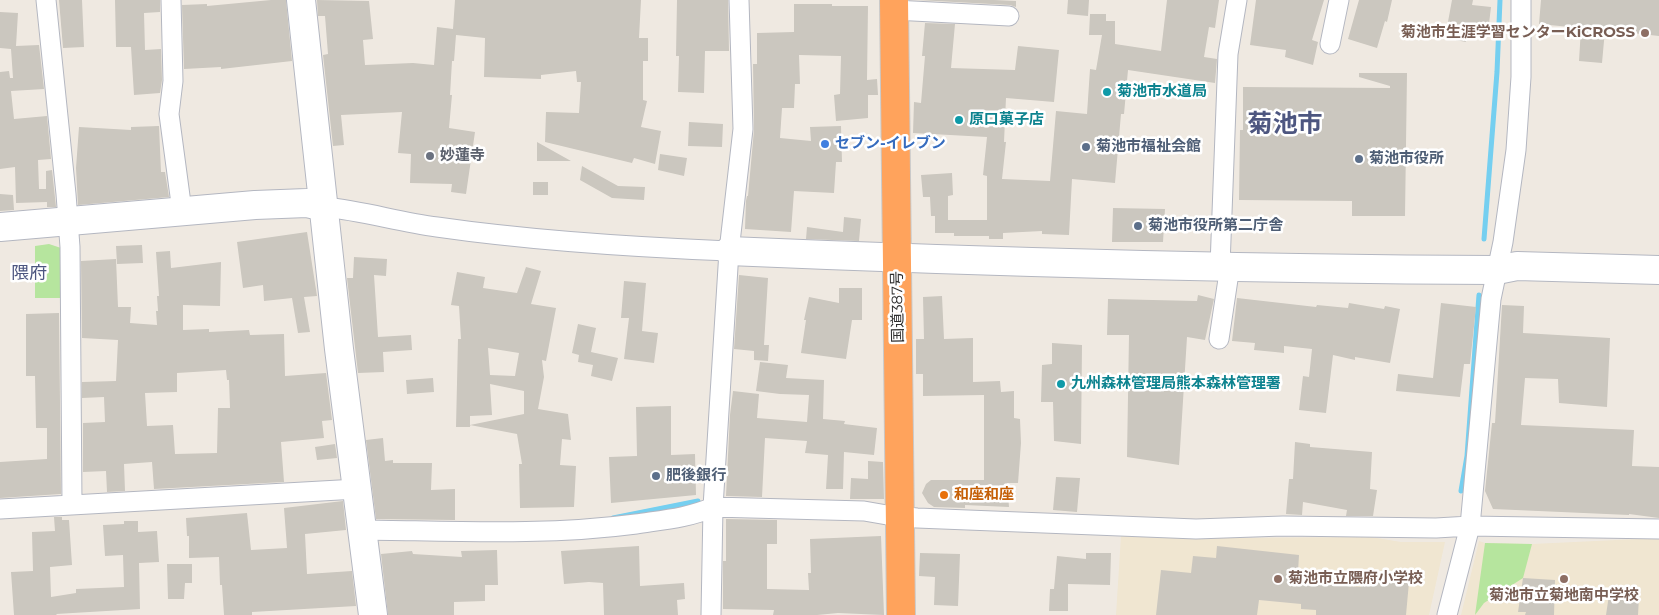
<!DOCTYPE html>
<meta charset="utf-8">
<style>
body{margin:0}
canvas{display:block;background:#efe9e1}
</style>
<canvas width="1659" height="615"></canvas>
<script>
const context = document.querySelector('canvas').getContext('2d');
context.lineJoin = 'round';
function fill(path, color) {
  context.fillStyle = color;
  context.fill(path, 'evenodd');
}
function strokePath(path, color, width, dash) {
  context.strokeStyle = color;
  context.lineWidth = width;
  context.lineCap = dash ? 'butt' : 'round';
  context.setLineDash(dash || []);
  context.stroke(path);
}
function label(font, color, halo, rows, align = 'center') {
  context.font = font + ' Montserrat,"Noto Sans JP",sans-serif';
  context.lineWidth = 5;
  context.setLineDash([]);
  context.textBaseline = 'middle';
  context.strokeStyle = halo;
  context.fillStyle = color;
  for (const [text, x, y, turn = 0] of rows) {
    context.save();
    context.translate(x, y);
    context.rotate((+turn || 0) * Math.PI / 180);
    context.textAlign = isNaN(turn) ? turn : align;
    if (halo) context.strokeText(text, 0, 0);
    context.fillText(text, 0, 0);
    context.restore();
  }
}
fill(new Path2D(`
 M1121,536L1225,538L1371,537L1401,542H1445L1429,615H1116Z
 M1659,538V615H1461L1479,541L1485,543L1532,544Z`), '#f0e6d1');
fill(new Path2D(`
 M49,244L61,248L64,298H35V246Z
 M1485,543L1532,544L1523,578L1484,603L1475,615Z`), '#b6e59e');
strokePath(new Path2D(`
 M1484,239L1497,72L1500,0
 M1461,491L1467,456L1479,295
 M613,518L698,501`), '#75cff0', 5);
fill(new Path2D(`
 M59,0H82L84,47L63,48Z
 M115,0H160V12L144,13L145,50L161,49L162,80L160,93L134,95L131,47H116Z
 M271,0H286L292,61L221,69V67L184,69L182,5L207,4V6Z
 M317,0L369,1L373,39L363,40L365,65L413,63L434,65L437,27L453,29L455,0H641L639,38H648V61H643V100L647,101L641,127L661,131L655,164L634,158L632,163L545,142L546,112L579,113L581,82H577L576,71L541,75V79L484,77L485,38L456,35L454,61H452L450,95H452L449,128L475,132L466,194L451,192L452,184L410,183L411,154L398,153L402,112L341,115L344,145L333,146L323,55L328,54L325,16H318Z
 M677,0H728L729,51H705L704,93L678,92L679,56H676Z
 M918,0H994L1016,1V7L1010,5Z
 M1068,0H1089L1088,16L1067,14Z
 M1167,0H1219L1215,28L1209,27L1204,57L1217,59L1215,83L1128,70L1124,114H1121L1115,183L1072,179L1069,235L1042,234V231L1003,233V239H989V236H954V233H935V216H931L930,197H923L921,175L952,173L953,195L948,196V220H987V176L983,175L987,137L913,133L914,102L921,103L925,56H922L925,23L955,24L951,68L1015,70L1018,46L1059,50L1054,102L1006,98L1004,142H1006L1002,179L1050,181L1056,111L1087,114L1090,69L1096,70L1102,35H1089L1090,14H1106V21H1115V44L1161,51Z
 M1256,0H1324L1312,40L1318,42L1313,65L1285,57L1286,50L1250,45Z
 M1359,0H1392L1387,22L1385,21L1377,48L1348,39Z
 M1452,0H1473L1472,5L1491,7L1488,32L1469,30L1466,42L1445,38Z
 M1541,0H1659V36L1605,30L1602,63L1579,61L1581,28L1539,24Z
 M794,4H832V6H868L867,80L877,79L878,95H868V118L836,121L834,95L840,94L841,56L799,55L800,84H795L794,108H782L780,138L811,141L810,127L841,126L842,162H836L834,193L794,191L791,232L745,229L746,201L747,196H748L754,130L753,64H757V33L794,32Z
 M0,12L18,13L16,46L39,45L44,89L11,91L14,119L47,116L51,159L38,160L39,189H46V171L52,170L56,207H47V202L16,203L15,167L0,169V72L9,71L10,78H13L11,49L0,48Z
 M1359,73H1407L1405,216H1352V201L1239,200L1240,130H1243V87L1390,88V86L1359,77Z
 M689,122L723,124L722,147L688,146Z
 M159,126L161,172H165L169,197L78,205L76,168L79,127L131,130V127Z
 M537,142L571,161H537Z
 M660,154L687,158L684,176L658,170Z
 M582,166L618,186L645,187L644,200L612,198L580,180Z
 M533,182H548V195H533Z
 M0,194L13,195L14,210L0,211Z
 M1113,208L1165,209L1163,242H1112Z
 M844,217L861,219L859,241L806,239L807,227L843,232Z
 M307,232L317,296L304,297L310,332L298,333L292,298L264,301L263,285L243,288L237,242Z
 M142,245L143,263L117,264L116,246Z
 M170,251L171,268L221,262L220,306L183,305V330L209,329V332L249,330L250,335L284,334L285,376L326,373L332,420L322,421L324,438L281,442L284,482L154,489L152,462L124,464L125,491L107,492L106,471L83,472V423L105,422L104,397L82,398V382L116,381L118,340L82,338L81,261L116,259L118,307H131L130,323L157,325L156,311H158L157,296H159L156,252ZM226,370L227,380H229L230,408H218L217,453L175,454L173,425L147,426L145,393L177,392V373Z
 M354,257L387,259L386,276L374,275L378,337L411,335L412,350L383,352L384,372L358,373L347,278H353Z
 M526,267L541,271L531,304L556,308L546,361L542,360L544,377L538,409L568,414L571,440L562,439L560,465L576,466L574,507L520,508L519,464H522L517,434L470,425L524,414V391L490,384L492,415L470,416V427H456L458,339H461L459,306L451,305L457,272L485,277L483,288L517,293ZM488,348L519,353L515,376L490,375Z
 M739,275L768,278L764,345H769L768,361L754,360V351L734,349Z
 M624,281L646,283L642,331L658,333L654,363L624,359L629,318H621Z
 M839,288H862V320H852L846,359L801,353L806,320H804L809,297L839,303Z
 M1198,295L1214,299L1205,340L1187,337L1179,465L1127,457L1129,335H1107L1108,299L1197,301Z
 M942,296L944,339L973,338V382L1000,381L1001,392L1014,391V418L1020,419L1021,443L1018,483H1007L1009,507L965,505V508L934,507L928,503L922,493L926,484L931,480H984V395L923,396V374H916V339H924L923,297Z
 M1237,298L1316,307L1317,305L1348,308L1349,303L1384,309L1385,306L1400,309L1390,363L1355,357V360L1333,355L1326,413L1299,410L1303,376L1309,377L1312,349L1284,346V353L1275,352L1254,350L1255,343L1232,341Z
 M1441,303L1476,307L1470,364H1464L1460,397L1396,391L1398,374L1433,378Z
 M1502,305L1524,306L1523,333L1610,338L1607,407L1559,403L1558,379L1525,378L1521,425L1634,430L1632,466L1659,467V518L1629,514V515L1493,509L1485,491L1492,423H1495Z
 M59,313L61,494L0,498V462L47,459V428H36L35,376H26V314Z
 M578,324L596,328L591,352L618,358L612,381L591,376L593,365L578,362L579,355L572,353Z
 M1052,343L1082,345L1081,444L1054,441L1053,402H1041L1042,365L1052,364Z
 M760,362L788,365L786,378L824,380L823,419L845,421L844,424L877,428L874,455L844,452L843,489H826L828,455L805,453L807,441L765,438L762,497L726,496L730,415L733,391L759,394L757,418L807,422L809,395L780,394L756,391Z
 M433,378L434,392L407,394L406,380Z
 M671,406V455L695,454L696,495L611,503L609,457L637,456L636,407Z
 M383,438L385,461L393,460V463H432L431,490L455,489V520L376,519L366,440Z
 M1295,442L1310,444V447L1372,452L1370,489L1377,490L1373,516H1346L1347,510L1303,502L1302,515L1286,514L1289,479H1293Z
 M335,444L337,458L317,460L315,447Z
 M868,461L883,462L884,499H850L851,478L868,479Z
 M1056,477L1080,478L1077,512L1053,510Z
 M343,501L346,530L305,534L307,574L352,571L356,606L252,612V615H224L222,585H220L219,557L189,558V536H187L186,518L247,513L251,550L287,548L284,508Z
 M54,517H62V520H69L72,565L50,567L51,597L76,593V589L124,587L123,555L105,556L103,525L124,524V521H138V532L157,531L159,562L139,563L140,609L56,614L57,615H14L11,572L33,571L32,532L55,531Z
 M726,519L777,520V544H767V589L809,590L808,573H811L810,539L881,536L884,615L838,613L817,615H773L774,610L723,609V561H726Z
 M639,546L640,586L684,583L685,599L677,600L678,615H604L603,583L589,582L564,584L561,551Z
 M1217,546L1299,555L1298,572H1300L1299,582L1361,587L1362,578L1409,582L1406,615H1316V610L1301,609V604L1259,600L1257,615H1156L1161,570L1191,573L1193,556L1216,558Z
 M497,550L498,585H485V601L454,602V615H388L381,554L412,551L413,554L462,557L461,551Z
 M920,553L960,554L958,606L934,605L935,577L919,576Z
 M1086,553H1111L1110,585L1068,584V611H1049L1050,589H1054L1057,556L1086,559Z
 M167,564H192V583H185L184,599H168Z
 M1523,578L1555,580L1554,615H1525L1526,612H1518Z
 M1609,595L1639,597L1638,615H1606Z`), '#cbc7bf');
const street = new Path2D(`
 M46,0L66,194L70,247L72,505
 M171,0L173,81L169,114L182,211
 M894,10L1009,16
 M1330,44L1339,0
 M325,207C363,211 399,222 437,227C534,241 631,247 729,251
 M1220,266L1228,54L1237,0
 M1219,339L1230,266
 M0,509L357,489
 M363,530C454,531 546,536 636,524C662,520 689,518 713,507L864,511L887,515L917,518L1196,529L1283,526L1436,528L1470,526L1659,529
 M711,615L713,507L729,251L743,129L739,0
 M1447,615L1470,526L1491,299L1503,242L1516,150L1521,77V0`);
const secondary = new Path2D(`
 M301,0L339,349L373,615
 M0,227L255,205L307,203L325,207
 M729,251C985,262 1241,269 1497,270L1517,266L1659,270`);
const highway = new Path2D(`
 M894,0L901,615`);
strokePath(street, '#b4b7c1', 21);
strokePath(secondary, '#b4b7c1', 30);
strokePath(highway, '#c9c9c9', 30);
strokePath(street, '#fff', 19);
strokePath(secondary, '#fff', 28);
strokePath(highway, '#ffa35c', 28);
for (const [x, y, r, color] of [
 [1645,33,5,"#8d6e63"],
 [1107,92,5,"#0f9aa8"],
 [959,120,5,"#0f9aa8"],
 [825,144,5,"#3f7fe0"],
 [1086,147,5,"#5c6f8a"],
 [430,156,5,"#6b7280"],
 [1359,159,5,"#5c6f8a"],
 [1138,226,5,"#5c6f8a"],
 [1061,384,5,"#0f9aa8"],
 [656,476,5,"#5c6f8a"],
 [944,495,5,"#e8710a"],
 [1278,579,5,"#8d6e63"],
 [1564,579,5,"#8d6e63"]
]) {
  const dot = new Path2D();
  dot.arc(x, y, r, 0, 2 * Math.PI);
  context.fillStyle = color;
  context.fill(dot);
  strokePath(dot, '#fff', 2);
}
label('bold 15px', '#785e54', '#fff', [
 ["菊池市生涯学習センターKiCROSS",1635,33],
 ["菊池市立隈府小学校",1288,579,"left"],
 ["菊池市立菊地南中学校",1564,596,"center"]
], 'right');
label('bold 15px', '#0d838f', '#fff', [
 ["菊池市水道局",1117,92],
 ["原口菓子店",969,120],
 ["九州森林管理局熊本森林管理署",1071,384]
], 'left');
label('bold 15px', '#366cbe', '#fff', [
 ["セブン-イレブン",835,144]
], 'left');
label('bold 15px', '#4e5e75', '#fff', [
 ["菊池市福祉会館",1096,147],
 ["菊池市役所",1369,159],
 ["菊池市役所第二庁舎",1148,226],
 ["肥後銀行",666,476]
], 'left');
label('bold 15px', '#5b616d', '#fff', [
 ["妙蓮寺",440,156]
], 'left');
label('15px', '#2e2e2e', '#fff', [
 ["国道387号",898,307,-91]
]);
label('bold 15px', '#c56008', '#fff', [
 ["和座和座",954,495]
], 'left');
label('18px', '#4d5680', '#fff', [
 ["隈府",29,274]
]);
label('bold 25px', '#4d5680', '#fff', [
 ["菊池市",1285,125]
]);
</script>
